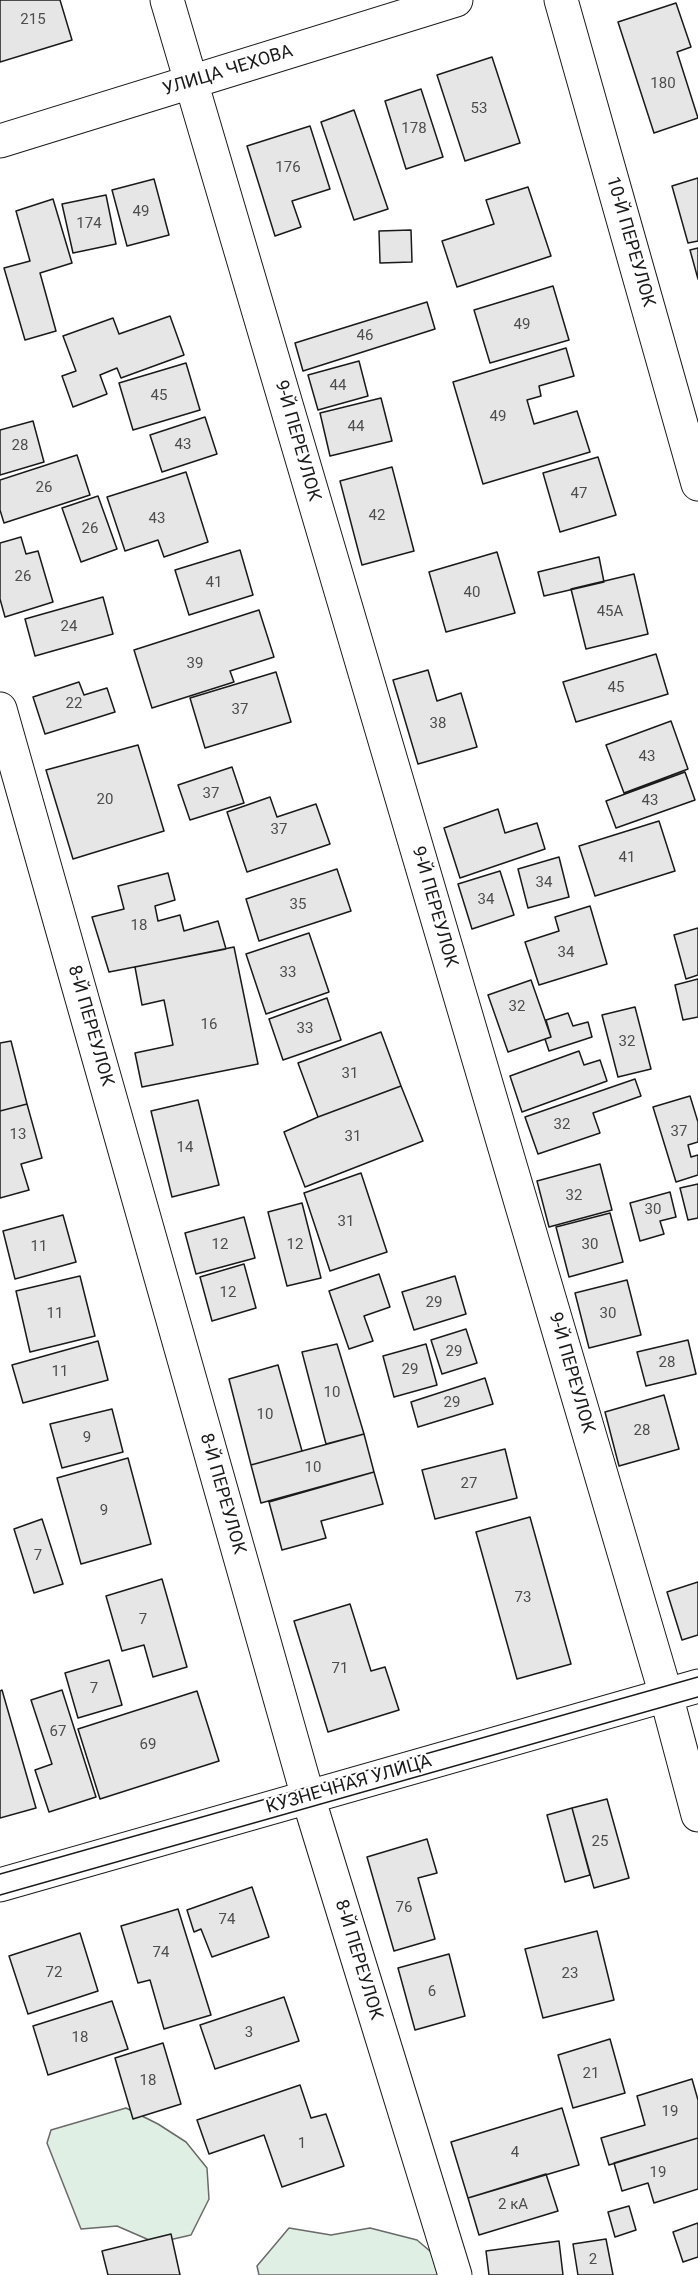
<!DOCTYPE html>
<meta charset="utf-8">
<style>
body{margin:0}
canvas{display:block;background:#fff}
</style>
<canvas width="698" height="2275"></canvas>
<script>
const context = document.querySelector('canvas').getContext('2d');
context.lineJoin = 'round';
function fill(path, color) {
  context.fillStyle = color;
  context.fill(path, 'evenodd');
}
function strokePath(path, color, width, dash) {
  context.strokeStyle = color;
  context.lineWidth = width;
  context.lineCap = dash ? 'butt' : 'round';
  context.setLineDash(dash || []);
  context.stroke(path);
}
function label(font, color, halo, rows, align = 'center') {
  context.font = font + ' Roboto,sans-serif';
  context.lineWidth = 4.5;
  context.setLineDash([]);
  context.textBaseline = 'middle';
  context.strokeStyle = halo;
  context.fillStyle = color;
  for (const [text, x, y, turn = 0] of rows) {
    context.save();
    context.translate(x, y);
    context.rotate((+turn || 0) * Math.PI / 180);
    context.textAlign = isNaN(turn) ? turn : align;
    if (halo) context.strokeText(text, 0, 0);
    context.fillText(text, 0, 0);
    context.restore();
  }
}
const green = new Path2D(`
 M126,2108L158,2124L186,2142L207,2168L209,2199L191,2235L156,2243L117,2226L81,2229L47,2143L51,2130Z
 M289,2228L331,2235L370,2228L417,2240L458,2275H259L257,2266Z`);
fill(green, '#e0efe3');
strokePath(green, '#6a6a6a', 1.5);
const building = new Path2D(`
 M0,0H60L72,40L0,62Z
 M676,3L691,47L677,52L698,118L654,133L618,22Z
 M492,57L520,143L465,161L437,75Z
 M421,89L443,157L406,169L385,101Z
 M354,110L388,209L354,220L321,122Z
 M310,126L330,189L292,201L301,227L275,236L247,146Z
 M698,178V241L688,243L672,186Z
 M154,179L169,235L127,246L112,190Z
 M528,187L551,256L457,287L442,241L494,224L486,200Z
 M106,195L116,244L73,253L62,204Z
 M53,199L72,263L40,273L56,331L25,340L4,268L30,261L16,211Z
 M411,230L412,262L380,263L379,231Z
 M698,248V279L690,250Z
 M553,286L569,340L490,363L474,310Z
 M427,302L435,329L303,371L295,343Z
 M170,316L184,355L121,378L117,368L100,375L107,394L73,407L62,376L76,371L63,336L113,318L119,334Z
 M566,348L574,376L539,386L541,396L527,400L534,424L577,411L590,452L483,484L453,382Z
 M359,361L368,396L318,410L308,375Z
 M186,363L200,410L133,430L119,383Z
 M381,398L392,441L330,456L320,413Z
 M205,417L217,454L162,472L150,435Z
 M33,421L44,462L0,475V430Z
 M77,455L90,495L4,523L0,510V480Z
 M598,457L616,515L560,532L543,473Z
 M392,467L414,551L362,565L340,481Z
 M186,472L208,542L164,557L158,540L125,551L107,497Z
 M98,496L117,549L81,562L62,508Z
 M21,537L26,554L38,551L53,602L5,617L0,599V543Z
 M240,550L253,595L189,615L175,570Z
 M497,552L515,613L446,632L429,572Z
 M599,557L604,582L544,596L538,572Z
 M634,574L648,634L586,649L571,589Z
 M103,597L113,634L35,656L25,619Z
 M259,610L274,657L230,671L234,682L152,708L134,650Z
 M656,654L668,694L576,722L563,682Z
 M428,670L437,701L461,693L477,747L418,764L393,680Z
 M276,672L291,722L205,748L190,698Z
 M79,682L84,695L107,688L115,712L45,734L33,697Z
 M671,721L688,769L624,793L606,745Z
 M138,745L164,831L73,859L46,770Z
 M232,767L244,803L190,820L178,785Z
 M685,772L695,800L616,828L606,801Z
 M270,797L277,817L316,804L330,844L247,872L227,812Z
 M498,809L505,833L537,823L545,849L460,878L444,828Z
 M659,821L675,871L595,896L579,846Z
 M559,857L569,897L528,908L518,869Z
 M337,869L351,911L259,941L246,899Z
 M500,871L514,915L472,929L458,884Z
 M168,873L175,900L155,906L158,921L180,915L184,931L218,921L226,949L109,972L92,917L124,909L118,886Z
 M590,906L607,964L539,985L525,942L559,931L555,917Z
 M698,928V975L686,979L674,935Z
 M309,933L329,992L266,1014L246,954Z
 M234,947L258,1064L142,1087L135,1053L173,1045L164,1000L142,1005L135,967Z
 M698,979V1017L683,1020L675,985Z
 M531,980L551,1037L508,1052L488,995Z
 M327,998L341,1040L283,1060L269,1019Z
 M635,1007L651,1069L618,1077L602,1015Z
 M568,1013L573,1026L588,1022L592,1037L549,1051L545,1039L551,1037L546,1020Z
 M381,1032L401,1086L318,1117L298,1063Z
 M11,1041L27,1104L0,1111V1043Z
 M579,1051L584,1065L600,1060L607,1081L522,1112L510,1076Z
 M635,1079L641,1096L593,1113L600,1133L538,1154L525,1117Z
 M401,1086L423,1141L305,1187L284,1132L318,1117Z
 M690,1096L698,1122V1142L688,1145L691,1157L698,1155V1175L676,1182L653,1107Z
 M198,1100L219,1185L172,1197L151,1111Z
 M27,1104L42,1158L21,1164L29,1190L0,1198V1111Z
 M600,1164L612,1210L549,1227L537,1181Z
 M361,1173L387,1252L330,1271L304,1193Z
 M698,1184V1218L688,1220L680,1188Z
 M670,1192L676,1217L660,1221L664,1234L640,1241L630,1203Z
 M302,1203L321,1278L287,1286L268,1212Z
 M610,1213L623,1262L569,1277L556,1227Z
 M63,1215L76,1262L15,1279L3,1231Z
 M244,1217L255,1258L196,1274L185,1233Z
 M244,1264L256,1308L212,1321L200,1277Z
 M379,1274L390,1307L364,1316L373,1341L349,1349L329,1291Z
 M80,1276L95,1336L30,1352L16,1291Z
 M455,1276L466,1314L414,1330L402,1292Z
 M627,1280L641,1335L589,1348L575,1293Z
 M466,1329L477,1363L442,1374L431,1340Z
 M688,1340L696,1374L646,1386L637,1352Z
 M98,1341L108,1380L23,1403L12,1365Z
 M337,1344L364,1434L326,1444L302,1352Z
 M426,1344L437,1385L394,1397L383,1356Z
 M278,1365L302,1451L251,1465L229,1379Z
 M485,1378L493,1404L418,1427L411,1402Z
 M664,1395L679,1449L619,1466L605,1412Z
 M112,1409L123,1452L62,1468L50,1424Z
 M364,1434L374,1472L261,1503L251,1465Z
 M505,1449L517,1498L435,1519L422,1470Z
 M128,1458L151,1544L81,1564L57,1478Z
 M374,1472L383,1504L321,1521L326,1538L282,1550L269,1502Z
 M530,1517L571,1664L517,1679L476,1532Z
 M42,1519L63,1584L34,1593L14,1529Z
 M162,1579L187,1667L153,1677L144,1645L122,1651L106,1596Z
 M698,1582V1635L682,1640L667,1592Z
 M350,1604L371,1671L385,1667L399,1710L328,1732L294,1621Z
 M109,1660L122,1705L78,1718L65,1673Z
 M2,1690L36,1808L0,1818V1691Z
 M62,1690L96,1797L49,1812L35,1770L52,1764L31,1700Z
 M197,1691L219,1761L100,1799L78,1729Z
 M607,1799L629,1878L594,1888L572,1808Z
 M572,1808L590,1875L565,1882L547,1815Z
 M427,1839L437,1873L418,1878L435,1939L394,1951L367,1857Z
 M252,1887L269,1937L212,1957L201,1929L194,1932L187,1910Z
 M178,1909L211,2015L164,2029L150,1980L138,1983L121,1926Z
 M597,1931L614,2000L543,2018L525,1949Z
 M80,1933L98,1991L28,2014L9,1956Z
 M449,1954L465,2016L415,2030L398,1968Z
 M284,1997L299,2041L215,2069L200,2025Z
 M112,2001L128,2049L48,2075L33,2026Z
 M610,2039L625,2093L573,2108L558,2055Z
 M163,2043L181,2104L133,2119L115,2058Z
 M692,2079L698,2100V2138L609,2165L601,2138L645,2125L637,2096Z
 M300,2085L311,2118L326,2114L344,2166L282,2187L264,2135L209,2154L197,2120Z
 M562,2108L579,2165L468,2198L451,2142Z
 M698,2138V2189L654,2203L648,2183L622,2191L614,2163Z
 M546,2174L558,2211L479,2235L468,2198Z
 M629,2206L636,2230L615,2237L608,2212Z
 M698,2223V2257L683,2262L673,2232Z
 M171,2234L180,2275H108L102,2251Z
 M606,2239L613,2275H578L573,2244Z
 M559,2241L563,2275H489L486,2251Z`);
fill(building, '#e6e6e6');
strokePath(building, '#1a1a1a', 1.5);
const minor = new Path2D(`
 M167,0L666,1695L698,1815
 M561,0L698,484
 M0,709L308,1797L455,2275
 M0,1885L698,1686`);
const major = new Path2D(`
 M0,141L456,0`);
strokePath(minor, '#1a1a1a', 35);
strokePath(major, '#1a1a1a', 35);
strokePath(minor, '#fff', 33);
strokePath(major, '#fff', 33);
strokePath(new Path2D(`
 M0,1874L698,1677
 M0,1895L698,1697`), '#1a1a1a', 1.5);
label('15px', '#4d4d4d', null, [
 ["215",33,20],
 ["180",663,84],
 ["53",479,109],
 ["178",414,129],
 ["176",288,168],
 ["49",141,212],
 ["174",89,224],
 ["49",522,325],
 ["46",365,336],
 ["44",338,386],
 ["45",159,396],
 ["49",498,417],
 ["44",356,427],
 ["43",183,445],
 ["28",20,446],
 ["26",44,488],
 ["47",579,494],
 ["42",377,516],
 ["43",157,519],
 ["26",90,529],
 ["26",23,577],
 ["41",214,583],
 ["40",472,593],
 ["45А",610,612],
 ["24",69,627],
 ["39",195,664],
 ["45",616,688],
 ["22",74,704],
 ["37",240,710],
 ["38",438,724],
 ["43",647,757],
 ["37",211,794],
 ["20",105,800],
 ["43",650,801],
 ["37",279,830],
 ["41",627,858],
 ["34",544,883],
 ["34",486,900],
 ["35",298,905],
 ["18",139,926],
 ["34",566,953],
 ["33",288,973],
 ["32",517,1007],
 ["16",209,1025],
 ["33",305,1029],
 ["32",627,1042],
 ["31",350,1074],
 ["32",562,1125],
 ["37",679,1132],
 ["13",18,1135],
 ["31",353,1137],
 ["14",185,1148],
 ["32",574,1196],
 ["30",653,1210],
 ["31",346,1222],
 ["12",220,1245],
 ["12",295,1245],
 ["30",590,1245],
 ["11",39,1247],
 ["12",228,1293],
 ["29",434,1303],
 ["11",55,1314],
 ["30",608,1314],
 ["29",454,1352],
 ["28",667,1363],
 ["29",410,1370],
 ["11",60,1372],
 ["10",332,1393],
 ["29",452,1403],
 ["10",265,1415],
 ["28",642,1431],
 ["9",87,1438],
 ["10",313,1468],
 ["27",469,1484],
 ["9",104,1511],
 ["7",38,1556],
 ["73",523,1598],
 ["7",143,1620],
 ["71",340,1669],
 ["7",94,1689],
 ["67",58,1732],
 ["69",148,1745],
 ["25",600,1842],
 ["76",404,1908],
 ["74",227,1920],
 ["74",161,1953],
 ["72",54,1973],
 ["23",570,1974],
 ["6",432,1992],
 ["3",249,2033],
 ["18",80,2038],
 ["21",591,2074],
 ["18",148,2081],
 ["19",670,2112],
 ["1",302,2144],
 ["4",515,2153],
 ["19",658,2173],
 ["2 кА",513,2205],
 ["2",593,2260]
]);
label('18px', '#1a1a1a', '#fff', [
 ["УЛИЦА ЧЕХОВА",228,71,-17],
 ["10-Й ПЕРЕУЛОК",630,242,74],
 ["9-Й ПЕРЕУЛОК",297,441,74],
 ["9-Й ПЕРЕУЛОК",434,907,74],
 ["8-Й ПЕРЕУЛОК",90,1026,74],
 ["9-Й ПЕРЕУЛОК",571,1373,74],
 ["8-Й ПЕРЕУЛОК",222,1494,74],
 ["КУЗНЕЧНАЯ УЛИЦА",349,1785,-16],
 ["8-Й ПЕРЕУЛОК",358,1960,73]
]);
</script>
